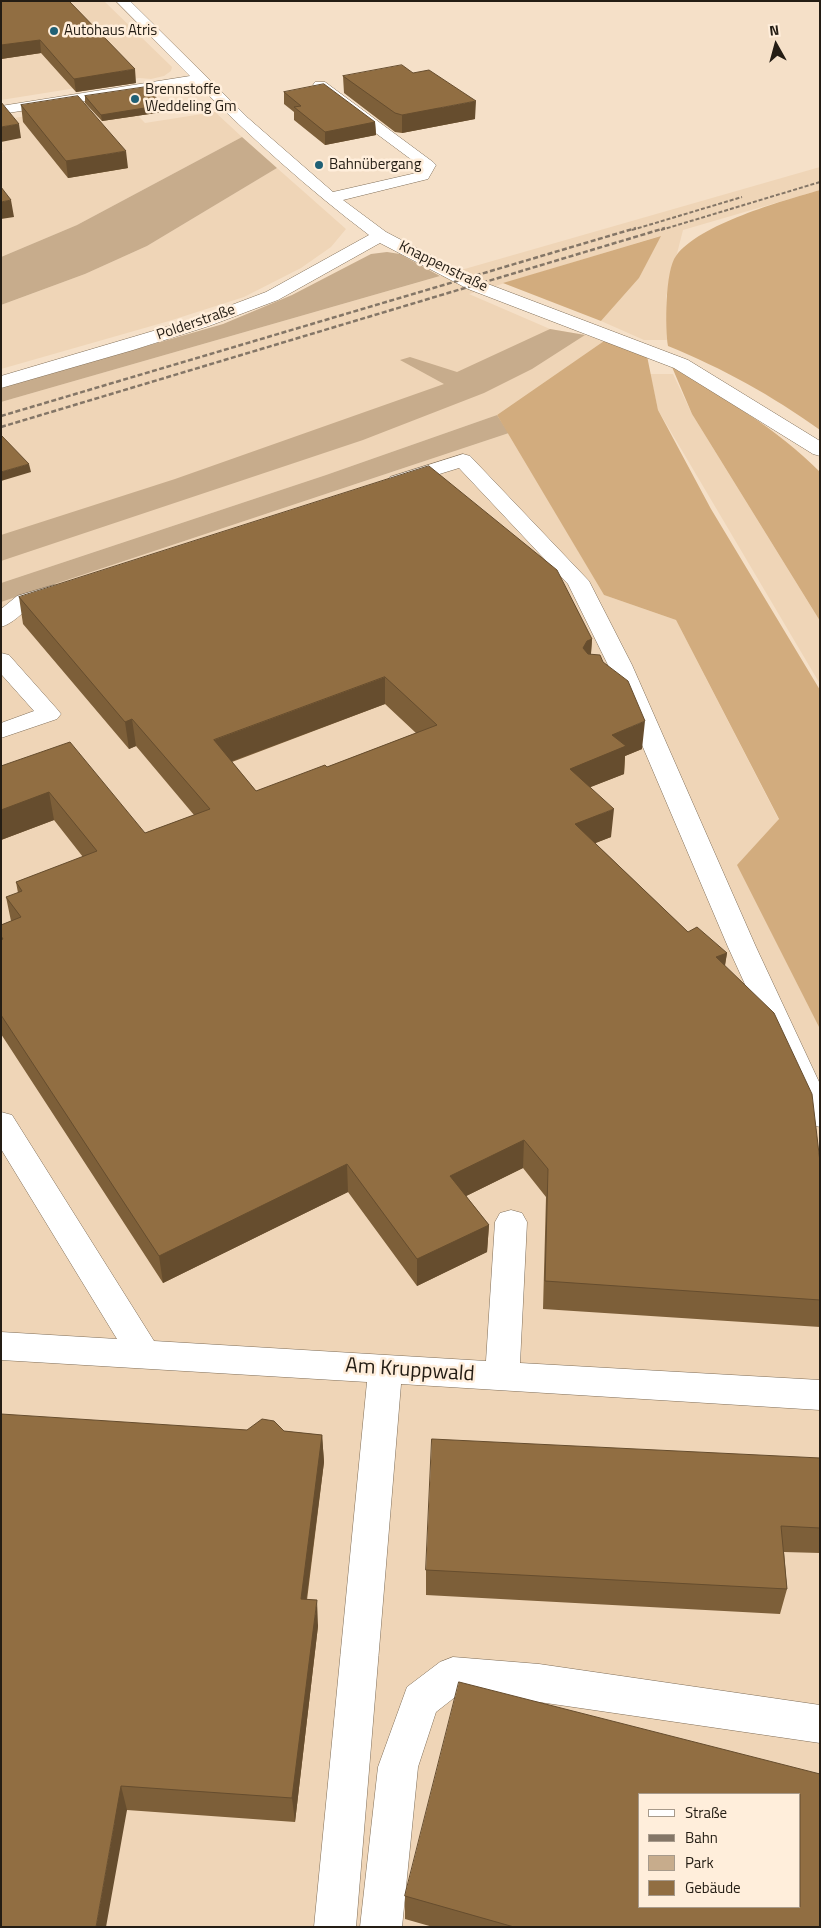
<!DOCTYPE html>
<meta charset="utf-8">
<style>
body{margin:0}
#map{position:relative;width:821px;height:1928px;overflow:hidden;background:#f5e0c8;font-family:"Titillium Web",sans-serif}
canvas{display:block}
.frame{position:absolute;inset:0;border:2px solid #241d14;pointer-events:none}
.legend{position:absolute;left:638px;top:1793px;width:162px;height:115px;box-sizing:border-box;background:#ffeedb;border:1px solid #a79a8b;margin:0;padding:6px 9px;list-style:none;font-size:15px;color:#241d14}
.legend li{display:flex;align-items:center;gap:10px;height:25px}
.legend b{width:25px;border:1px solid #a79a8b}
.north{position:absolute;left:751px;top:20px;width:50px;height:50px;-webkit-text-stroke:4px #ffeedb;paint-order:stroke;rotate:353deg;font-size:14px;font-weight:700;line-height:20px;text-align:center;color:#241d14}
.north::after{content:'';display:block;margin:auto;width:18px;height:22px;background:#241d14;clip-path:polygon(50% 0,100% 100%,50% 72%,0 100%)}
</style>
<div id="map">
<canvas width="821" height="1928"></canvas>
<div class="frame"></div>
<ul class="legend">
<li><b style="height:6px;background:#fff"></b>Straße</li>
<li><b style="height:6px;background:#847667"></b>Bahn</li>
<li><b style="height:14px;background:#c7ac8c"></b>Park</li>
<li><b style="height:14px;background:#916e42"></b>Gebäude</li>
</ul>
<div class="north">N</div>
</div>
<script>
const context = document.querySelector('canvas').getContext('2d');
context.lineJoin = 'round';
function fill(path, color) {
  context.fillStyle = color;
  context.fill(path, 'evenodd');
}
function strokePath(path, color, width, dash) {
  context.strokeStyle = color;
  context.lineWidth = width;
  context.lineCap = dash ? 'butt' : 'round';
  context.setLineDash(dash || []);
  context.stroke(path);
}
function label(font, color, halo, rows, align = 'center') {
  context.font = font + ' "Titillium Web",sans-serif';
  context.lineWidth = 5;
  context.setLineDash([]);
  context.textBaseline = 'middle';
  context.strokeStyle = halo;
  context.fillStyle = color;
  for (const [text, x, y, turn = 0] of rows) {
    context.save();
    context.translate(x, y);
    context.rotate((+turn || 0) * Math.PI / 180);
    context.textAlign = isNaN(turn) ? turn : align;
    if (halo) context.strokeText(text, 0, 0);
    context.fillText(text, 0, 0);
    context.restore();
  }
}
fill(new Path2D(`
 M1,1H104L172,67L171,71L164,76L151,79L139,78L1,100Z
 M124,101L145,123L215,112L242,137L77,225L1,257V153L3,152L1,149V120Z
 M820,167V190L683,230L666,297L667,340H644L601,321L639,278L660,236L469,294L550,329L585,335L604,341L497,415L326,475L1,583V402Z
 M277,168L346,229L331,247L301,268L244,297L169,321L1,369V305L85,274L147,246Z
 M650,374H673L692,414L820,621V684L658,410Z
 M509,433L604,595L676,620L779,820L738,865L820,1029V1927H1V602ZM640,1794H800V1907H640Z`), '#efd5b7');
fill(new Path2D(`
 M242,137L277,168L147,246L85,274L1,305V257L77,225Z
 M387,252L400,254L440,276L1,402V388L223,324L292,295L371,254Z
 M550,329L585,335L532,369L484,393L363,440L1,561V535L175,479L444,384L400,360L410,357L457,372Z
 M497,415L509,433L1,602V583L326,475Z`), '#c7ac8c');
fill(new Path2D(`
 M820,190V430C771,395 724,369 668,346C665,328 665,270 676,256C699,224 782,201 820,190Z
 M661,236L639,278L601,321L503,283Z
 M604,341L647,356L658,410L711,509L820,690V1029L737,865L779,819L676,620L604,595L497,415Z
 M672,367C723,398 777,428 820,472V621L692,414Z`), '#d2ac7e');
const minor = new Path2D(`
 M116,1H130L248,118L333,192L416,173L420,166L315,88L313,85L315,82H325L433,162L436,165L428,179L343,200L386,232L480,281L688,360L820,441V456L813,454L674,368L468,289L380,243L278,300L209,326L133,350L1,388V376L197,318L266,292L369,235C308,189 252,138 197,84L1,114V106L190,76Z
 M463,454L470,456L589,581L632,665L756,947L820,1084V1127L809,1124L805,1116L728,947L608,665L568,584L459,468L397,487L390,485L387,481L390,477Z
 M54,585L62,587L65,592C58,602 42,600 32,606C21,613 14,623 1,627V609L17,596Z
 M1,653L9,655L57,709L61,714L57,719L1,738V723L34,711L1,674Z
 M1,1112L12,1115L154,1341L486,1361L495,1222L500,1213L511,1210L522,1213L527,1222L520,1363L820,1380V1410L401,1384L356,1927H314L367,1382L1,1360V1332L117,1339L1,1149Z
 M453,1657L539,1664L820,1705V1743L539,1702L459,1694L436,1712L418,1767L402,1927H360L378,1767L407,1687L440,1662Z`);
strokePath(minor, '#816f59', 1);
fill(minor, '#fff');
strokePath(new Path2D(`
 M632,230L742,197
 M661,230L820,182`), '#847667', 2, [4, 2]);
strokePath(new Path2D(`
 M1,416L636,228
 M1,427L665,228`), '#847667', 2.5, [5, 2.5]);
fill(new Path2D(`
 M1,1L136,83L76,92L41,53L1,59Z
 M343,76L475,119L402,133L395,132L344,93Z
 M284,92L375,122L376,135L325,145L294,120V112L284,104Z
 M85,96L163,105V112L102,121L85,103Z
 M21,105L128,168L68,178L23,122Z
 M19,597L592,639L591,654L642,749L625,756L624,774L590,787L611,837L595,843L688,932L727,953L725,966L820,1162V1327L543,1309L546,1197L523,1168L466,1196L489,1225L487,1252L417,1286L348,1192L163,1283L1,1034V925L11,921L6,897L18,893L16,882L83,857L54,820L1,840V766L145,833L194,815L136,746L129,749L23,624ZM385,704L416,733L327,767L256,791L232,762Z
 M247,1430L284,1431L322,1435L324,1462L307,1600L318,1626L295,1822L127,1810L1,1927Z
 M820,1458V1553L784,1552L787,1589L780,1614L426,1595V1570Z
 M405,1896L820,1927H433L405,1919Z`), '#7d5f39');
fill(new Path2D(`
 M40,40L41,53L1,59V45Z
 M135,69L136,83L76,92L74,79Z
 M476,101L475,119L402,133V115Z
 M163,105V112L102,121L101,115Z
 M375,122L376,135L325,145V132Z
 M19,124L21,138L1,142V127Z
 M126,151L128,168L68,178L66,161Z
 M11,200L14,217L1,219V202Z
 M29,464L31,472L1,481V472Z
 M592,639L590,666L583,648L587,641Z
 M385,677V704L216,767L214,740Z
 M132,719L136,746L129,749L125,722Z
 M645,721L642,749L625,756L624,774L568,796L570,769L612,735Z
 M49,792L54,820L1,840V810Z
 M614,809L611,837L573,852L575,824Z
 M727,953L722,981L716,957Z
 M524,1140L523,1168L450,1204V1176Z
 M347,1164L348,1192L163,1283L159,1256Z
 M489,1225L487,1252L417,1286V1259Z
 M322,1435L324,1462L303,1625L301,1599Z
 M317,1600L318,1626L295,1822L292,1798Z
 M121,1786L127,1810L106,1927H96Z`), '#664d2e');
const building = new Path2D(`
 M1,1H69L135,69L74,79L40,40L1,45Z
 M402,65L413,73L429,70L476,101L402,115L395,113L343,76Z
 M324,84L375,122L325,132L294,107L301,106L284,92Z
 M146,87L163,105L101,115L85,96Z
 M78,96L126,151L66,161L21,105Z
 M1,102L19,124L1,127Z
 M1,187L11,200L1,202Z
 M1,435L29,464L1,472Z
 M429,466L557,570L592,639L587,641L583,648L588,654L600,655L603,662L628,681L645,721L612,735L626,746L570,769L614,809L575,824L688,932L697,927L727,953L716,957L774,1013L812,1094L820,1162V1300L545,1281L548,1169L524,1140L450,1176L489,1225L417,1259L347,1164L159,1256L1,1015V940L3,939L1,936V925L21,917L6,897L22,891L16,882L97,851L49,792L1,810V766L70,742L145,833L210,809L132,719L125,722L19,597ZM385,677L437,725L327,767L325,765L256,791L214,740Z
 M1,1414L247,1430L262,1419L274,1421L284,1431L322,1435L301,1599L317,1600L292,1798L121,1786L96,1927H1Z
 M432,1439L820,1458V1528L781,1526L787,1589L426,1570Z
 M459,1682L820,1774V1927H514L405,1896ZM640,1794H800V1907H640Z`);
fill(building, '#916e42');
strokePath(building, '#664d2e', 1);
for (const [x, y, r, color] of [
 [54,31,5,"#206075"],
 [135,99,5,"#206075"],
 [319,165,5,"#206075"]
]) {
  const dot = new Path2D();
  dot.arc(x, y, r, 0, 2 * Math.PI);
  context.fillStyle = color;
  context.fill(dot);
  strokePath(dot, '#ffeedb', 2);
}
label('15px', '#241d14', '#ffeedb', [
 ["Autohaus Atris",64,31],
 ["Brennstoffe",145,90],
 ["Weddeling Gm",145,107],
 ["Bahnübergang",329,165]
], 'left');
label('15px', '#241d14', '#ffeedb', [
 ["Knappenstraße",443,267,26],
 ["Polderstraße",196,323,-19]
]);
label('21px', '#241d14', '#ffeedb', [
 ["Am Kruppwald",410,1371,4]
]);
</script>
